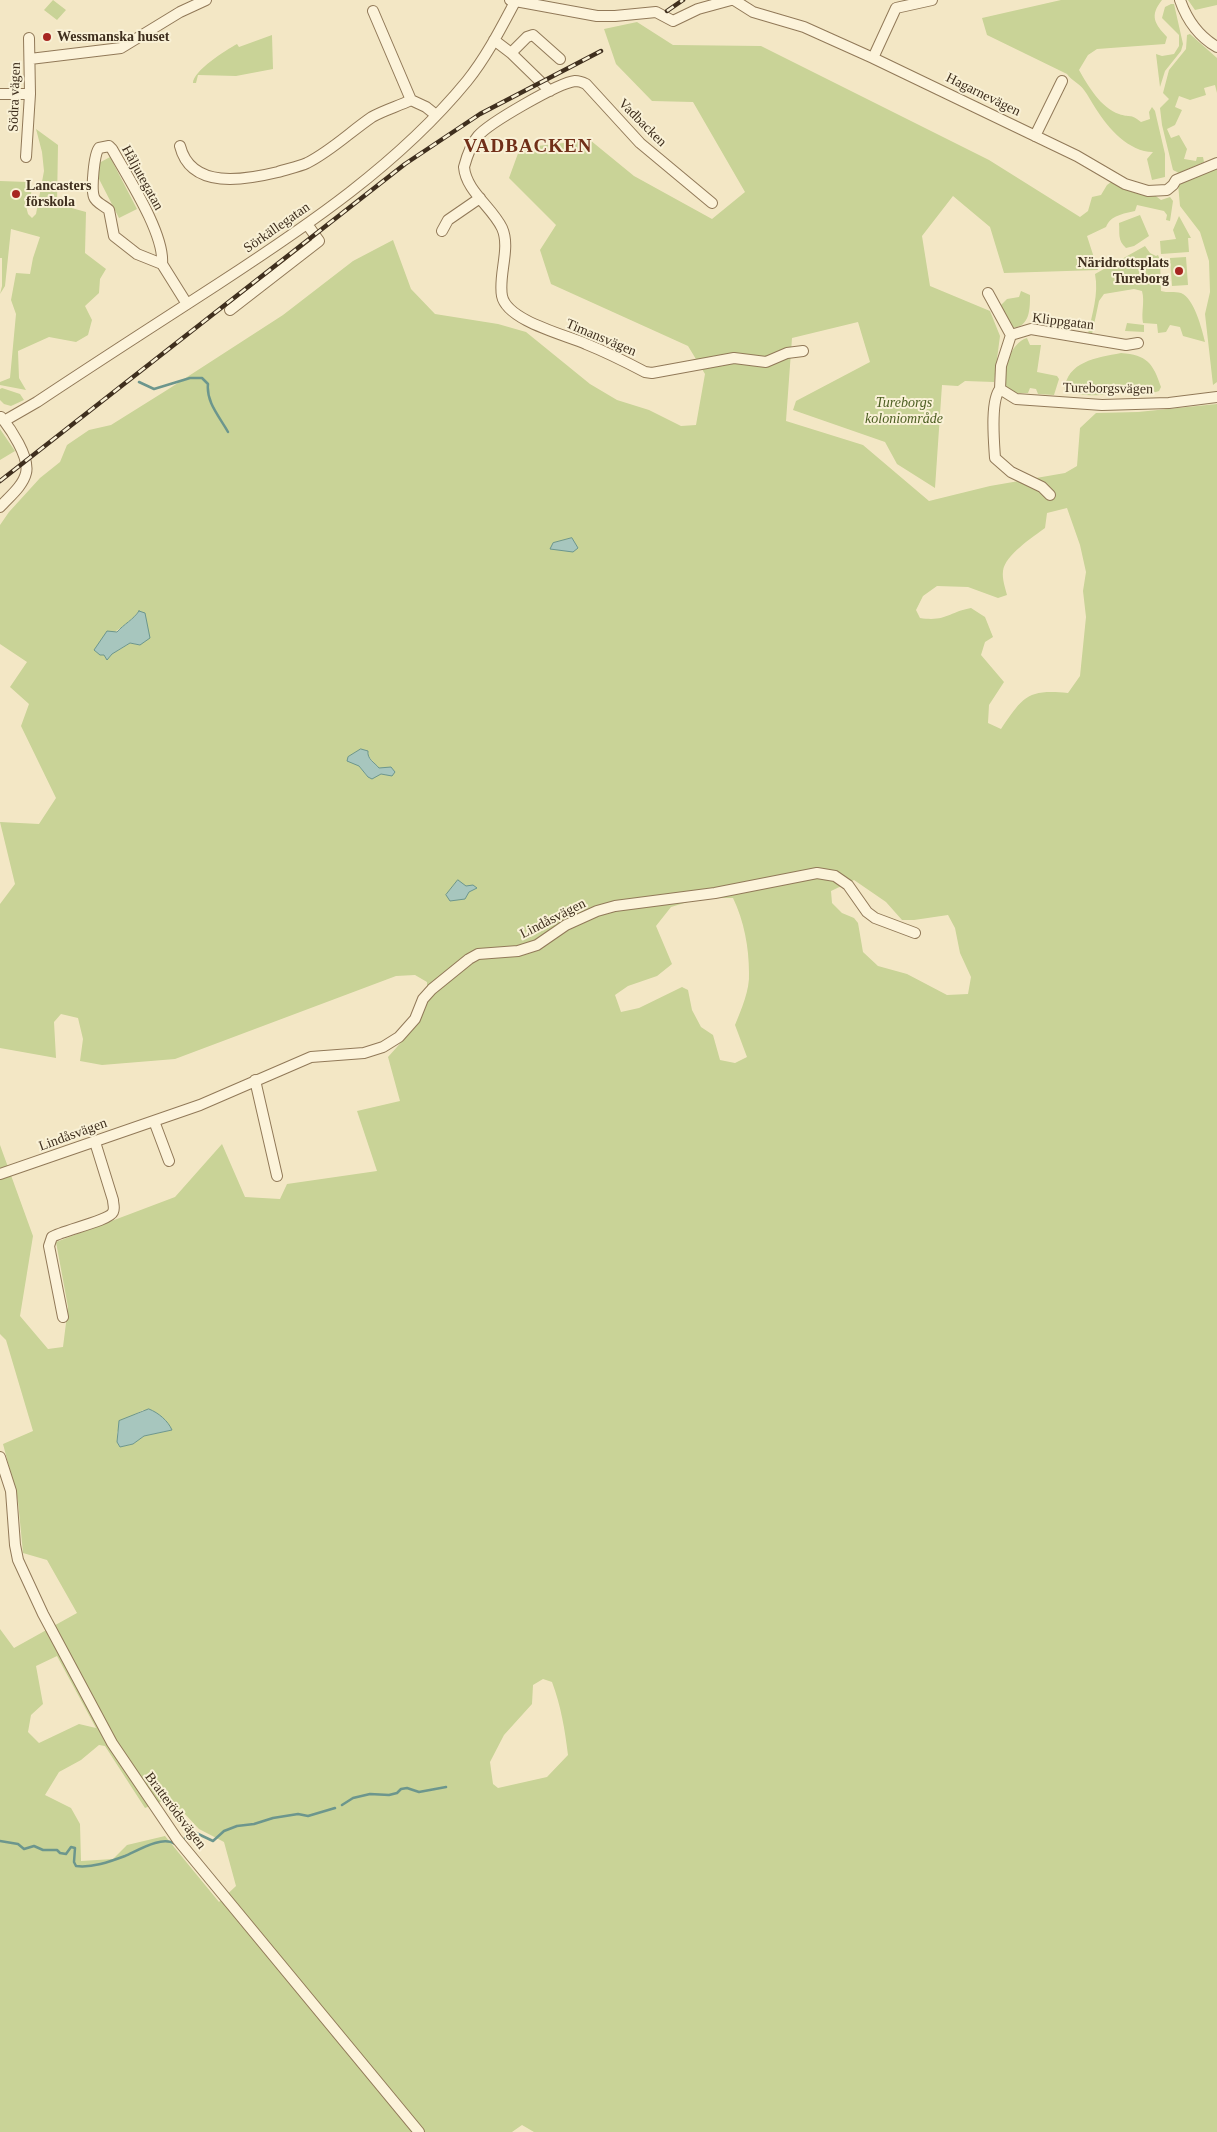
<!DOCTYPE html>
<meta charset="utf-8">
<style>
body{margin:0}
canvas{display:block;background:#f3e7c5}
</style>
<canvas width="1217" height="2132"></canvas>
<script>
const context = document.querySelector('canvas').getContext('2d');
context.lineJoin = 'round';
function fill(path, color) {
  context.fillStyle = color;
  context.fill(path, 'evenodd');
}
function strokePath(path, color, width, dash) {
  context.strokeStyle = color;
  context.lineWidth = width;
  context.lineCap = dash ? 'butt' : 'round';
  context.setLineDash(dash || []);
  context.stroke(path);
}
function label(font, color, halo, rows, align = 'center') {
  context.font = font + ' "Times New Roman",serif';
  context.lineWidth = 4;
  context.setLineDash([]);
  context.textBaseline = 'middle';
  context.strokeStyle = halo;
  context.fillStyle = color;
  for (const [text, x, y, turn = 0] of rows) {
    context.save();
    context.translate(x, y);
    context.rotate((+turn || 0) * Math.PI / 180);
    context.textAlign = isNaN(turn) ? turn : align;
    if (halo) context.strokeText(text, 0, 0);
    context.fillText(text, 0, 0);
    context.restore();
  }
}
fill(new Path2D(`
 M53,0L66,10L57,20L44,10Z
 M1061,0H1162C1149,16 1155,24 1167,37L1165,44L1097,49L1088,55L1079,70C1088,86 1101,108 1119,114C1130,118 1130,113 1141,122L1150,119L1149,112L1152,107L1155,111L1165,154V177L1152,180L1147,159L1153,152C1129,152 1108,128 1096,109C1092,103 1088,95 1084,90C1079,83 1072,81 1067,74L987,35L982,18Z
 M1188,0H1217V5L1195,10Z
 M1171,4H1174L1183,44L1181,51L1165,71L1160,87L1156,54L1162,56L1174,54L1179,46V35L1162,18L1165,7Z
 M637,22L673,45L761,46L989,160L1080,217L1088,211L1092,197L1101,195L1107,185L1111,182L1123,189H1129L1134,192L1153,194L1161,200L1170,197L1173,201L1170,221L1166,220L1167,215L1164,211L1137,205L1135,211C1123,214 1111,215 1106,227L1087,236L1098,270L1004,273L990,227L953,196L922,236L930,286L990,311L1000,336L994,382L965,381L958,386L942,385L935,488L897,464L885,442L793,410L796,401L870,362L858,322L792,338L786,421L863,445L929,501L990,486L1065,473L1077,466L1080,428L1096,413L1138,412L1217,404V2132H534L522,2125L512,2132H0V1629L14,1648L77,1613L47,1560L23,1553L18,1501L3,1444L33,1431L6,1340L0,1334V1145L33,1236L20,1316L48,1349L63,1347L68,1307L56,1242L175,1197L222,1144L245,1197L280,1199L287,1184L377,1171L357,1111L400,1101L388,1057L414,1028L425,1009L427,1002V982L415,975L396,976L175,1059L102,1065L80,1061L83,1039L78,1018L61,1014L54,1022L56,1058L0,1048V904L15,884L0,822L39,824L56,798L21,726L29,704L10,687L27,662L0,644V525L9,512L40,478L60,462L67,445L89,430L111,425L167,390L283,315L353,261L393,240L411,289L435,314L498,324L526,332L590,384L617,400L649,410L681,426L696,425L705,374L688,346L551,284L540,250L556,225L509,178L520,148L590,140L634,176L712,219L745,192L693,102L652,101L616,64L604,29ZM1067,508L1080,545L1086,572L1083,591L1086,617L1080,676L1068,693C1027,689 1023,697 1001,729L988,723L989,705L1004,682L981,655L985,642L993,637L985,617L971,608C949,612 946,622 920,618L916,610L923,596L937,586L968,587L998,598L1007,595C1005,587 1002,579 1003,571C1005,555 1033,537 1045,528L1047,513ZM139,611L140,645L130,643C116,652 109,657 94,650C107,634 127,627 139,611ZM367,755L379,768L392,775L381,774L368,777L359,766ZM854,880L886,902L902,920H914L948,915L955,928L960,953L971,977L968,994L947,995L907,974L878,966L863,952L858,923L854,918L842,913L832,903L831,891ZM701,898H733C744,921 749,947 749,973C750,990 741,1010 735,1025L747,1057L735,1063L720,1060L713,1035L701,1027L692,1010L688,990L682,987L639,1008L621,1012L615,995L628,986L657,976L672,964L656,926L671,907ZM143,1410L172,1430L144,1436L133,1444L120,1447L117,1442V1432L136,1414ZM57,1656L96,1728L79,1724L39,1743L28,1732L31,1715L43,1704L36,1666ZM543,1679L552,1682C561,1706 565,1730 568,1755L547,1777L498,1788L493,1784L490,1762L504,1735L532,1704L533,1685ZM99,1745L105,1746L145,1808L163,1801L184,1813L199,1829L224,1842L236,1886L219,1902L165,1836L127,1845L113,1859L81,1861L80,1824L71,1808L45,1795L59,1772L81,1760Z
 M1190,34L1217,58V93L1215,85L1204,88L1206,95L1190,100L1179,96L1175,107L1182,110L1175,125L1167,129L1171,138L1179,135L1187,149L1184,159L1196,161L1197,157H1203L1204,162L1179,173L1173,170L1162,125L1160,108L1169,99L1163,93L1169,70L1186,49L1187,35Z
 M272,35L273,69L236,76L198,75L196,83H193C193,71 226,50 237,44L239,47Z
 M36,129L58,145L57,204L86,212L85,253L106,269L100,279L99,293L85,306L92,320L88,335L76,342L49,337L18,351L19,378L26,390L0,385V382L10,378L16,314L11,300L16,273L30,274L33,258L40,237L11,229L5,286L0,294L2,286V258H0V181L28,182V185L32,186L30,202H25L28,214L32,218L36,214L44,171L42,152Z
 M110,157L137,209L119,218L99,179V163Z
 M1217,166V382L1213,385L1205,314L1210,292L1209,261L1200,232L1180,206L1178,184Z
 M1140,215L1149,236L1134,246L1126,248C1117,240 1120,233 1119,223Z
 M1179,216L1191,238H1188L1189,252L1161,254L1160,241L1176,239L1173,230Z
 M1145,246L1150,253L1156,256L1158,255L1160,260L1161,291C1167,293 1175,291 1181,293C1194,298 1202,329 1205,342L1183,336L1180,327L1170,325L1166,332L1158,333L1157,324L1143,323C1141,312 1145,302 1142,291L1134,289L1104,294L1099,301L1092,334H1088C1092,314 1099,294 1095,274Z
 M1186,257L1188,285L1172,286L1170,258Z
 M1021,291L1030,295C1030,309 1030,327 1012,328L1000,306L1007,299L1019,297Z
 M1127,323L1144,325V332L1125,331Z
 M1027,338L1030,345H1041L1037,372L1057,376L1059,379L1054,395L1038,394L1036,389L1030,388L1028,393C1022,393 1012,394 1008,389C998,375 1011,342 1027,338Z
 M1121,353C1147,355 1153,363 1161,387L1159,391C1138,399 1129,387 1113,390C1111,391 1109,393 1106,394C1094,397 1076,394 1064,391C1067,361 1096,358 1121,353Z
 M2,388L20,394L24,400L11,406L4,404L0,400V389Z
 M0,429L15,451L0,460Z`), '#c9d397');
const water = new Path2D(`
 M572,538L578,548L573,552L550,549L553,543Z
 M139,611L145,613L150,638L140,645L130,643L112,654L107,660L104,655H100L94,650L107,631L117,632C124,624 133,620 139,611Z
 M361,749L368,751C367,759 374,762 379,768L391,767L395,772L392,776L381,774L372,779L368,777L359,766L347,761L348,757Z
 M458,880L466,886L473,885L477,888L469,892L465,899L450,901L446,895Z
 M149,1409C159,1413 168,1421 172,1430L144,1436L133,1444L120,1447L117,1442L119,1421Z`);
fill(water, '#a7c6be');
strokePath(water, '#6c968d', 1);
strokePath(new Path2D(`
 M139,382L154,389L190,378H202L208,384C206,402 219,416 228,432
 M342,1805L353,1798L370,1794L389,1795L397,1793L401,1789L407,1788L419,1792L446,1787
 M185,1838L194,1832L213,1841L224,1831L237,1826L254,1824L273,1818L298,1814L308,1816L335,1808
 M0,1841L18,1844L24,1849L34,1846L43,1850H57L60,1853L66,1854L71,1847L75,1848L74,1862L76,1866C92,1868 109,1862 125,1856C137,1851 162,1835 175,1844`), '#6c968d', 2.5);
const minor = new Path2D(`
 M510,0L597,16H615L656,12L673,21L698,9L731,0
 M734,0L753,12L804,27L873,58L1077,156L1125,184L1148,191L1167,190L1173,185L1176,180L1217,163
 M1180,0C1187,20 1198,36 1217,47
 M494,40L511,53L550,91
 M511,53L527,37L533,35L560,59
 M873,58L896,8L932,0
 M30,59L121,48L180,12L206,0
 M0,94H30
 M411,100L426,107L436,115
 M1035,136L1062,81
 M180,146C191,190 245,180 278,172C287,169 298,167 307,163C331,151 350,132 372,117C384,110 399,106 411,100L373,11
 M26,157L30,94L29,38
 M712,203L640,143L586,84C582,82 579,81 575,81C558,83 489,123 478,136C471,144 467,156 464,167C466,191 492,207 502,228C511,248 498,275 502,296C507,321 566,335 586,344C606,352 626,362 645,372L652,373L734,358L766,362L787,353L803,351
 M442,231L448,220L480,198
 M162,264L137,254L114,236L109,210C105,206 96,203 94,197C91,189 94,154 99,148L109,146L112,149C127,176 165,234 162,264L187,304
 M988,293L1011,335
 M230,310L319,241L307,224
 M1000,389L1016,399L1102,405L1169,403L1217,397
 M1000,389L1001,366L1011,335L1031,329L1126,345L1138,343
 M1000,389C990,401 994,442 995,458L1011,472L1042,487L1050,495
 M4,421L37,402C97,362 158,323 218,284C307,226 399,164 467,81C487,56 501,28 516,0
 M0,507C9,497 23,486 26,473C30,457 10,428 1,417
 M255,1080L277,1176
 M154,1121L169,1161
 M0,1174L200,1105L311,1057L364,1053L383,1047L399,1037L415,1019L423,999L432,989L469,959L478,954L518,951L537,945L566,925L597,911L615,906L715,893L817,873L835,876L848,885L867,912L875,918L915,933
 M63,1317L49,1246L52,1237C63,1230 109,1221 113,1212C115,1208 113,1204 113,1200L95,1142
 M0,1457L11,1491L15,1545L18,1560L43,1614L112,1743L177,1839L419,2132`);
strokePath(minor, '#917958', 12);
strokePath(minor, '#fcf3da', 10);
const rail = new Path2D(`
 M667,11L683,0
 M0,481L405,164L480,114L601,51`);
strokePath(rail, '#3f2f1e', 4.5);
strokePath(rail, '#f9f1d6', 2.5, [8]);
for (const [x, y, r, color] of [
 [47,37,5,"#a72621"],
 [16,194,5,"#a72621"],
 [1179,271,5,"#a72621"]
]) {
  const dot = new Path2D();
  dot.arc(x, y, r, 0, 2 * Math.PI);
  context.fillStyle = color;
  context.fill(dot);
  strokePath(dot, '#f9f1d6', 2);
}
label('bold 14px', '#3f2f1e', '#f9f1d6', [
 ["Wessmanska huset",57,37],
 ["Lancasters",26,186],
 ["förskola",26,202],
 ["Näridrottsplats",1169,263,"right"],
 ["Tureborg",1169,279,"right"]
], 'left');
label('14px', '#3f2f1e', '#f9f1d6', [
 ["Hagarnevägen",983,95,26],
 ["Södra vägen",15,97,-88],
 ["Vadbacken",642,123,45],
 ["Håljutegatan",142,178,61],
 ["Sörkällegatan",277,228,-35],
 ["Klippgatan",1063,322,7],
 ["Timansvägen",601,338,23],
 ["Tureborgsvägen",1108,389,1],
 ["Lindåsvägen",553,919,-27],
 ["Lindåsvägen",73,1135,-20],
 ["Bratterödsvägen",175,1811,53]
]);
label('italic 14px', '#4c5e22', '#f9f1d6', [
 ["Tureborgs",904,403],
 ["koloniområde",904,419]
]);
context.letterSpacing = '1px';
label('bold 19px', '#712f18', '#f9f1d6', [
 ["VADBACKEN",528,147]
]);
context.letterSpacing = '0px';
</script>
